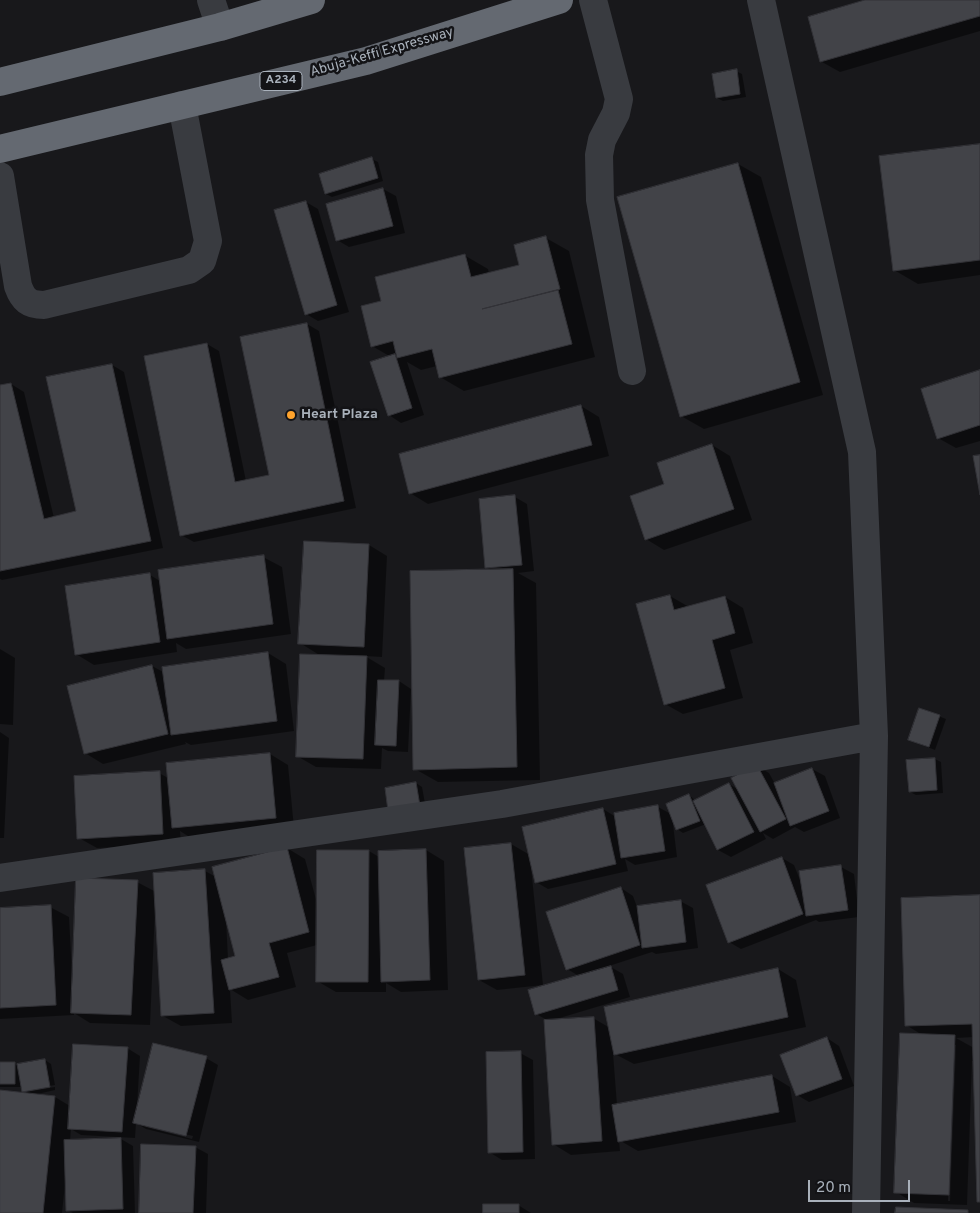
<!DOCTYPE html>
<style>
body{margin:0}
#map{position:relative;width:980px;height:1213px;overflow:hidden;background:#18181b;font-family:Overpass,sans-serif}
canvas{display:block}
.scale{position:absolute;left:808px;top:1180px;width:102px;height:22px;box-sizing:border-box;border:2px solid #a9b1bb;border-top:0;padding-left:6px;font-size:15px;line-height:18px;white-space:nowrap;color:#a9b1bb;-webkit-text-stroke:4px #131316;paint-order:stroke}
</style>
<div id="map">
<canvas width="980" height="1213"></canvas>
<div class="scale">20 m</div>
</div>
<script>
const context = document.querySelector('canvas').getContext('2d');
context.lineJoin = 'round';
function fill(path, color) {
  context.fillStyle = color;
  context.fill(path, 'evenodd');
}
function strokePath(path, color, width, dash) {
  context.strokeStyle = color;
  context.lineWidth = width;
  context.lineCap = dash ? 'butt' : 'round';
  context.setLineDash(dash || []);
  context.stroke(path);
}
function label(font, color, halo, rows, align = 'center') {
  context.font = font + ' Overpass,sans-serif';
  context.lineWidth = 5;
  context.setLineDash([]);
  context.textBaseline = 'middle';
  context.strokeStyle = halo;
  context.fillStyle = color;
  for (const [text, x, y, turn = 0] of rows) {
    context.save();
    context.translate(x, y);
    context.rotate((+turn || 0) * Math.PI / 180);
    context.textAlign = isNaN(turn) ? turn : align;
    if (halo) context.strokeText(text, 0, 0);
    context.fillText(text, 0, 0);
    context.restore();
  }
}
fill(new Path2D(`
 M869,0H980V31L840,72L822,62Z
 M736,71L742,74L746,97L723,101L717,98Z
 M980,145V275L918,284L894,270Z
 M372,159L378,162L383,181L332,197L326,194Z
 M738,164L761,177L823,395L704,429L681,416Z
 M383,189L396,196L405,233L349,247L337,240Z
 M306,202L318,209L349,312L318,321L306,314Z
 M546,238L569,251L595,357L464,391L440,377L437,366L421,370L407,362L424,415L401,423L389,415L391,357L372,346L382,302L464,255L488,269L489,274L521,266Z
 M307,324L319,331L356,508L194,542L181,535L207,344L219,351L246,481L270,476Z
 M112,365L124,372L163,548L2,580L0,579V387L11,384L24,392L54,518L77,512Z
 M980,371V441L956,448L938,438Z
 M581,406L599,417L609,456L428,504L410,493Z
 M712,445L730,456L752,520L664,550L646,539L666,485Z
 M515,497L527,504L534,571L518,573L536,583L540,780L438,782L415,769L492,571L486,567Z
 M369,545L387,556L382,657L365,656L385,668L384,681H399L411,689L408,752L388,751L382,748L381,769L316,767L297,756L321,656L300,643Z
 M263,557L282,567L291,634L186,649L176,643L177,652L94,665L76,654L150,575L160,581Z
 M670,596L689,607L725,597L743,608L753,643L730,650L743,698L683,714L665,704Z
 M0,649L15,658L13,725L0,724Z
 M268,653L286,664L294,731L191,745L185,742L186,744L103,764L85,753L152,666L165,673Z
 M920,709L946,719L935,750L910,740Z
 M0,732L9,738L4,838H0Z
 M270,754L288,765L294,828L191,838L180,831L181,844L97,848L79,838L159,773L168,778Z
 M935,759L941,762L943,793L916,795L910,792Z
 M757,766L769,773L775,784L812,769L825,776L840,818L804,832L795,827L773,839L763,833L766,839L731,857L718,850L706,824L683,833L677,829L672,816L677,857L635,865L625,859L628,871L548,889L536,882L533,867H531L543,985L497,990L479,980L465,849L511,844L530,855L603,809L616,817L658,807L671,814L689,795L696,801L729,784L739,790Z
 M416,783L422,787L426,809L395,814Z
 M287,848L305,859L317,903L369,851L379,857L426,850L444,861L448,990L401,992L386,983V992H336L317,981V945L287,953L296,987L248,1000L230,989L232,1023L181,1026L163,1016L157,910H155L150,1025L90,1023L74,1013V1015L0,1019V910L50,907L69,917L72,973H74L137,882L156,892L155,874L205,871L216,877ZM226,919L237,957L228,959Z
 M782,858L794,865L802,885L841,867L854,874L859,917L819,922L816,920L741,949L729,942Z
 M621,888L633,896L637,907L680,901L693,908L698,948L656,954L652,952L609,966L623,974L630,997L553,1020L593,1018L610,1028L778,969L796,980L806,1027L634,1064L613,1053L617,1105L772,1076L790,1087L796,1122L638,1151L619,1140L620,1151L571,1155L553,1144L549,1021L536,1014L579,976L567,969Z
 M980,897V1202L974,1061H972L967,1205L914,1203L896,1192L924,1036L906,1025ZM974,1037V1048L956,1038ZM953,1045H956L950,1201H948Z
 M827,1038L839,1046L854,1086L809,1102L797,1095Z
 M127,1048L140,1056L137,1107L206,1058L218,1065L199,1142L146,1129L136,1123L135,1138L81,1135L71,1129L70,1141L121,1139L133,1146L135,1213H73L67,1210V1184H65L62,1213H0V1091L28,1094L23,1091L22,1087H0V1064H14L17,1065L45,1060L51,1064L55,1085L26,1090V1092L55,1087V1090L33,1095L55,1097L70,1106ZM146,1125L193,1136L192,1139L146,1127Z
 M520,1053L533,1060L535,1159L502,1160L489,1152Z
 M195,1147L208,1154L206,1213H140Z
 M518,1205L531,1213H484Z`), '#0007');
const building = new Path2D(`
 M865,0H980V16L820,62L808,17Z
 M737,69L740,94L716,98L712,74Z
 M980,144V260L893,271L879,156Z
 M372,157L378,178L325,194L319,174Z
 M738,163L800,382L680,417L617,197Z
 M383,188L393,226L336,241L326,204Z
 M306,201L337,305L305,315L274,210Z
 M546,236L560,289L482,309L558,290L572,344L439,378L432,349L397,358L393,341L371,347L361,306L381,301L375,277L465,254L471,277L519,265L514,245Z
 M307,323L344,501L180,536L144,356L207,343L235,482L269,475L240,337Z
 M395,354L412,408L388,416L370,362Z
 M112,364L151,541L0,571V385L11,383L44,519L76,511L46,377Z
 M980,370V425L937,439L921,389Z
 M581,405L592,445L409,494L399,454Z
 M712,444L734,509L645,540L630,496L664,484L657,463Z
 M980,455V495L973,456Z
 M515,495L522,565L485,568L479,499Z
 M304,541L369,544L364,647L298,644Z
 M264,555L273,624L167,639L158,570Z
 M513,569L517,767L413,770L410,571Z
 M150,573L160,642L75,655L65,586Z
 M670,595L674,610L725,596L735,633L712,640L725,688L664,705L636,604Z
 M268,652L277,721L171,735L162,667Z
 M300,654L367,656L363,759L296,757Z
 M152,665L168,734L84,754L67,686Z
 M378,680H399L396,746L375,745Z
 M919,708L940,715L929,747L908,740Z
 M270,753L276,818L172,828L166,763Z
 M935,758L937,790L909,792L906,760Z
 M757,765L786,819L760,832L731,778Z
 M812,768L829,811L790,826L774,783Z
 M160,771L163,834L77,839L74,776Z
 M416,782L420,806L388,811L385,788Z
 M729,783L754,832L717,850L693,801Z
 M689,794L700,821L676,830L666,804Z
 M658,805L665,851L621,858L614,813Z
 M603,808L616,864L535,883L522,827Z
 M511,843L525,975L478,980L464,848Z
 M287,847L309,932L269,943L279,977L229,990L221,960L235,956L212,867Z
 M426,849L430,980L381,982L378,851Z
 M317,850H369L368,982H316Z
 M782,857L803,914L728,943L706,885Z
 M841,865L848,910L806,916L799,871Z
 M205,869L214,1013L161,1016L153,873Z
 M76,878L138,880L131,1015L71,1013Z
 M621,887L640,945L566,970L546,912Z
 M980,895V1202H977L972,1024L905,1026L901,898Z
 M681,900L686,942L642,948L637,906Z
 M51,905L56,1005L0,1008V908Z
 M611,966L618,990L535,1015L528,990Z
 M778,968L788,1017L614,1055L604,1007Z
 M594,1017L602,1141L552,1145L544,1020Z
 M900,1033L955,1035L949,1195L894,1193Z
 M827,1037L842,1079L796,1096L780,1055Z
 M153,1043L207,1056L186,1136L133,1123Z
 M73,1044L128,1047L122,1132L68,1129Z
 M521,1051L523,1152L488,1153L486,1052Z
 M45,1059L50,1087L22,1092L17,1064Z
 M0,1062H15V1084H0Z
 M772,1075L779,1112L618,1142L612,1105Z
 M0,1090L55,1096L43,1213H0Z
 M121,1138L123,1209L66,1211L64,1140Z
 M141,1144L196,1146L193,1213H139Z
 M483,1204H519V1213H483Z
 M896,1207L968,1210V1213H895Z`);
fill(building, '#424348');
strokePath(building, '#323237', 1);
strokePath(new Path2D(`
 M211,0L220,27
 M593,0L619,99L616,113L602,140L599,155L600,200L632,371
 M761,0L862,452L874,736L866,1213
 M0,176L18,286C23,300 29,305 44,305L189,270L202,261L208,241L182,105
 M0,878L502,804L874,736`), '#393b40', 28);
strokePath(new Path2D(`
 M0,82L220,27L311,0
 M0,149L366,61L559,0`), '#646971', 28);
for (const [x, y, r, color] of [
 [291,415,5,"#ffa32c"]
]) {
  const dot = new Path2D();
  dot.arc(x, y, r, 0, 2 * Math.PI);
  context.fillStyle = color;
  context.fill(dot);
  strokePath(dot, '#131316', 2);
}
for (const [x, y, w] of [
 [281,81,42]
]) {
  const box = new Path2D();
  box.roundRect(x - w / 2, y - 9.5, w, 19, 4);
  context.fillStyle = '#131316';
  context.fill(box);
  strokePath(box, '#a9b1bb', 1);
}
label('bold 12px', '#a9b1bb', null, [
 ["A234",281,81]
]);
label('14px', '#a9b1bb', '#131316', [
 ["Abuja-Keffi Expressway",382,53,-16]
]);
label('bold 14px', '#a9b1bb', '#131316', [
 ["Heart Plaza",301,415]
], 'left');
</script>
